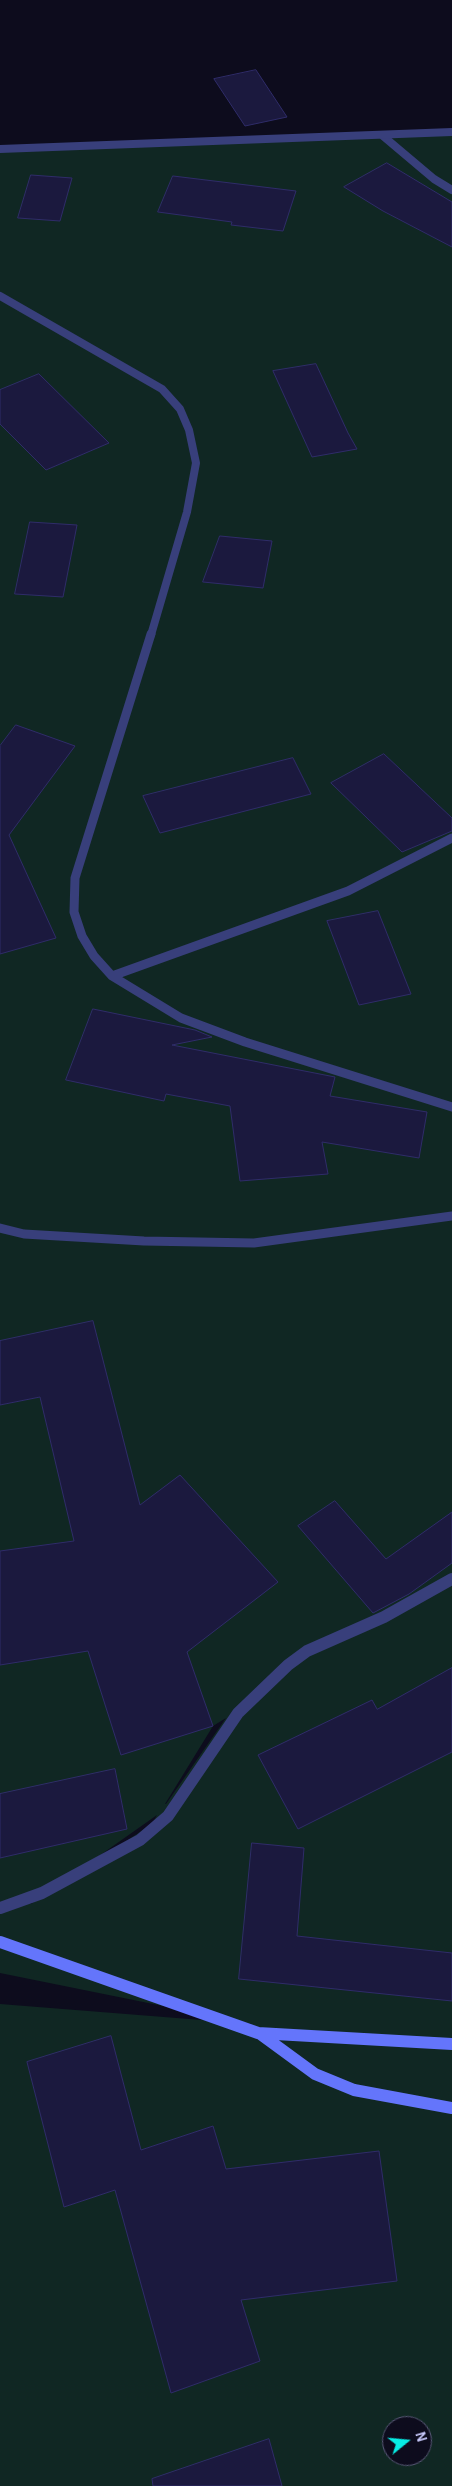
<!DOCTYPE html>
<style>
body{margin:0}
#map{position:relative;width:452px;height:2486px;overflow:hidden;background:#0d0c1d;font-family:"Alegreya Sans",sans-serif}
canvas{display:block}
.north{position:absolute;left:382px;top:2416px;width:50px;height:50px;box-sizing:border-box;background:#0d0c1d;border:1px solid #595877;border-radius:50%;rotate:73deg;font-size:14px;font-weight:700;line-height:20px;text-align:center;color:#cacbfe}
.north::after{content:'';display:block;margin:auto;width:18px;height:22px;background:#07ede5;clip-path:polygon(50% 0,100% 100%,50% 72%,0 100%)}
</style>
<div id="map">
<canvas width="452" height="2486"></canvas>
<div class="north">N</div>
</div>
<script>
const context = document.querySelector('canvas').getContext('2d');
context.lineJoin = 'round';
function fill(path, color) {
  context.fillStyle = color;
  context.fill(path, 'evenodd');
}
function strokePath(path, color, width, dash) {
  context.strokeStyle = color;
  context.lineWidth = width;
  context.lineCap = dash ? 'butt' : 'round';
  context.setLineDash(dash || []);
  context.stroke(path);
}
fill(new Path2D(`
 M452,135V2486H0V2004L252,2024L0,1973V152ZM226,1718L166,1804H165L213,1726ZM157,1815L152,1824L30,1904H31ZM392,2426H422V2456H392Z`), '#102723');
const building = new Path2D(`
 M256,70L287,117L245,126L214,79Z
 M387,163L452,202V247L383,211L344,187Z
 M31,175L72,178L60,221L18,218Z
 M173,176L296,191L283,231L231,225L232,222L158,212Z
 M316,364L348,433L357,449L312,457L273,371Z
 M39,374L109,443L46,470L0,424V390Z
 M30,522L77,525L63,597L15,594Z
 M220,536L272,541L263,588L203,582Z
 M16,725L75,746L9,835L56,938L0,954V746Z
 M384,754L452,818V831L402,852L331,783Z
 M293,758L311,794L160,833L143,796Z
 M378,911L411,994L359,1005L327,921Z
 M93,1009L195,1030L212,1037L172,1045L335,1077L330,1096L427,1112L419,1158L322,1142L328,1174L240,1181L230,1106L166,1094L164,1101L66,1080Z
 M93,1321L140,1505L180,1475L278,1582L187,1652L213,1726L121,1755L88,1651L0,1665V1551L74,1541L40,1397L0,1405V1341Z
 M335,1501L386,1559L452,1512V1563L409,1594L373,1613L298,1526Z
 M452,1668V1752L298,1829L258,1755L372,1700L377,1709Z
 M115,1769L127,1829L0,1858V1794Z
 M252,1843L304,1848L297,1936L452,1953V2001L239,1979Z
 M111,2036L141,2150L213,2126L226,2169L379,2151L397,2281L241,2300L260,2361L171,2393L115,2190L64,2207L27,2062Z
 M269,2439L282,2486H153L152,2479Z`);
fill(building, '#1b193e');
strokePath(building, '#2f2c69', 1);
strokePath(new Path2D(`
 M383,136L434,179L452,190
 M0,296L162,389L180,409L189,430L196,463L187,512L151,635`), '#383f7b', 8);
strokePath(new Path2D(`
 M151,634L75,878L74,912L82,936L94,956L112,976L181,1018L245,1042L452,1107
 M112,976L348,891L452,838
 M0,1228L24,1234L144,1241L254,1243L452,1216`), '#383f7b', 9);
strokePath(new Path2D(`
 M0,1908L42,1893L140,1840L168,1816L238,1713L288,1665L307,1651L384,1617L452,1579`), '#383f7b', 12);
strokePath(new Path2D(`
 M0,149L452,132`), '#383f7b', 8);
strokePath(new Path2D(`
 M0,1942L258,2033L452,2044
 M259,2033L315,2074L354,2090L452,2108`), '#6475fb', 12);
</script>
